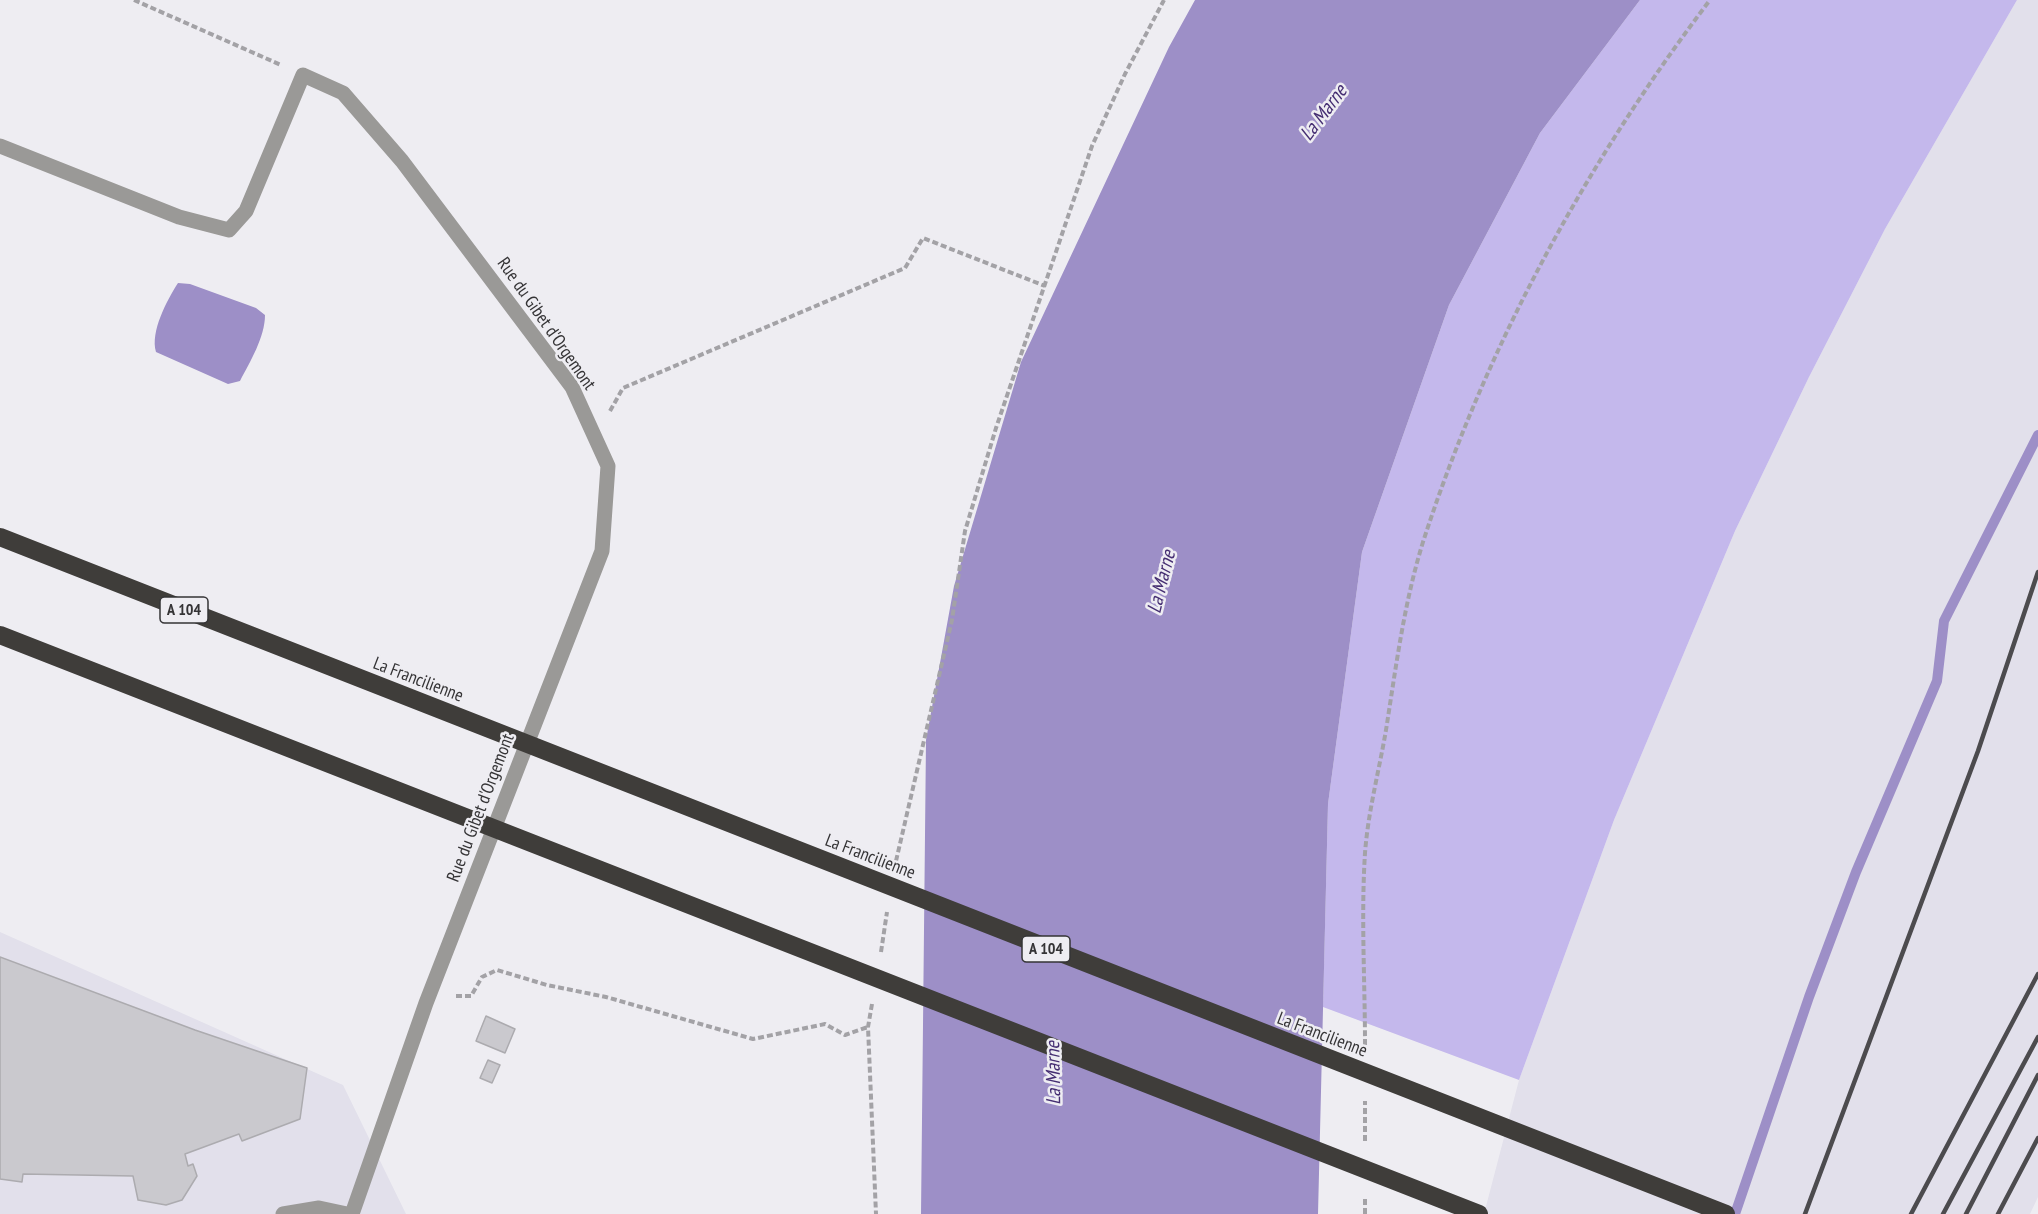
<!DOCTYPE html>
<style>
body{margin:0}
canvas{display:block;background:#eeedf2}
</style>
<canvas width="2038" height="1214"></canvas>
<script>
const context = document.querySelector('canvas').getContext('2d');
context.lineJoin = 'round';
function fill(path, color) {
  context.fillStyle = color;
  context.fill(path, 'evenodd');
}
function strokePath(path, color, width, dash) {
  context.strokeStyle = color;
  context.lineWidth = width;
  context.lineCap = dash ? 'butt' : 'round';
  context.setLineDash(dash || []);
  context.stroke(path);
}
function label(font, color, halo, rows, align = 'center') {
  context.font = font + ' "PT Sans Narrow",sans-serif';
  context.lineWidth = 5;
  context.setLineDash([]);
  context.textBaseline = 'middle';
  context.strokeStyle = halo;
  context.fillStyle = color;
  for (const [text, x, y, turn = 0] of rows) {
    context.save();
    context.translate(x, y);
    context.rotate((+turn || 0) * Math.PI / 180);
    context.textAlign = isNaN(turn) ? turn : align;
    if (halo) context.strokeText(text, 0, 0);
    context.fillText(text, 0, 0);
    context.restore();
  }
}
fill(new Path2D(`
 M2017,0H2038V1197L2030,1214H1484L1519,1080L1614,820L1735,531L1809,377L1885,229Z
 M0,932L343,1085L406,1214H0Z`), '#e2e0eb');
fill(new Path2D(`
 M1640,0H2017L1885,229L1809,377L1735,531L1614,820L1519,1080L1323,1007L1328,804L1362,552L1449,305L1540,133Z`), '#c4b8ec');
fill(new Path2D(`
 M1195,0H1640L1540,133L1449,305L1362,552L1328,804L1318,1214H921L926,740L954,586L1021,362L1169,47Z
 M178,283L190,284L256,308L265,315C265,337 250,362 240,381L228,384L156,352C150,332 167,300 178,283Z`), '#9d8fc7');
strokePath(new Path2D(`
 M1735,1214L1809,997L1856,872L1937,681L1944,621L2038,435`), '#9d8fc7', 10);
const building = new Path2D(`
 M0,957L195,1030L307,1068L300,1119L242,1141L239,1134L185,1154L188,1166L193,1164L197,1176L182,1200L166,1205L138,1200L133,1176L23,1174L22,1182L0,1179Z
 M486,1016L515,1029L505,1053L476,1041Z
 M488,1060L500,1065L492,1083L480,1078Z`);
fill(building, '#cac9ce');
strokePath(building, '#acabaf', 1.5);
strokePath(new Path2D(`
 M134,0L281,65
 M610,411L623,388L905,268L923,238L1045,286
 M896,861L952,620L965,531L996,428L1092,146L1125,74L1164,0
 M881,952L887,912
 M456,996H471L482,977L497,970L547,985L606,997L753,1039L825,1024L845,1035L868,1027
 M872,1004L868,1027L876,1214
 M1365,1045C1365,982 1361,916 1365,853C1368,812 1379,771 1386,730C1396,667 1404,603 1423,542C1486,347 1586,163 1710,0
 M1365,1141V1101
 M1365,1214V1197`), '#a3a2a6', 4, [6, 3]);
strokePath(new Path2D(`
 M0,146L179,217L229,230L246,211L303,75L343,93L402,161L572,387L608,466L602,551L426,1003L352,1214
 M283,1214L319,1208L347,1214`), '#9a9997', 15);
strokePath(new Path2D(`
 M0,537L1726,1214
 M0,635L1479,1214`), '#3f3d3a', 18);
strokePath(new Path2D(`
 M1805,1214L1978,751L2038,572
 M1911,1214L2038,974
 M1943,1214L2038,1037
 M1966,1214L2038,1075
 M1998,1214L2038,1138`), '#4c4b4e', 4.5);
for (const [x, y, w] of [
 [184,610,48],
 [1046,949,48]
]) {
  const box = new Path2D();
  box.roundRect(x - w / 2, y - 13, w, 26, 4.5);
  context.fillStyle = '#eeedf2';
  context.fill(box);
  strokePath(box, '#353436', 1.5);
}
label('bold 16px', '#353436', null, [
 ["A 104",184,610],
 ["A 104",1046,949]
]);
label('18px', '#353436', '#eeedf2', [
 ["Rue du Gibet d'Orgemont",546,324,55],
 ["La Francilienne",418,680,21],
 ["Rue du Gibet d'Orgemont",481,808,-69],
 ["La Francilienne",870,857,21],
 ["La Francilienne",1322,1035,21]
]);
label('italic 20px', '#452e72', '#eeedf2', [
 ["La Marne",1324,113,-53],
 ["La Marne",1162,582,-76],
 ["La Marne",1054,1073,-91]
]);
</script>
